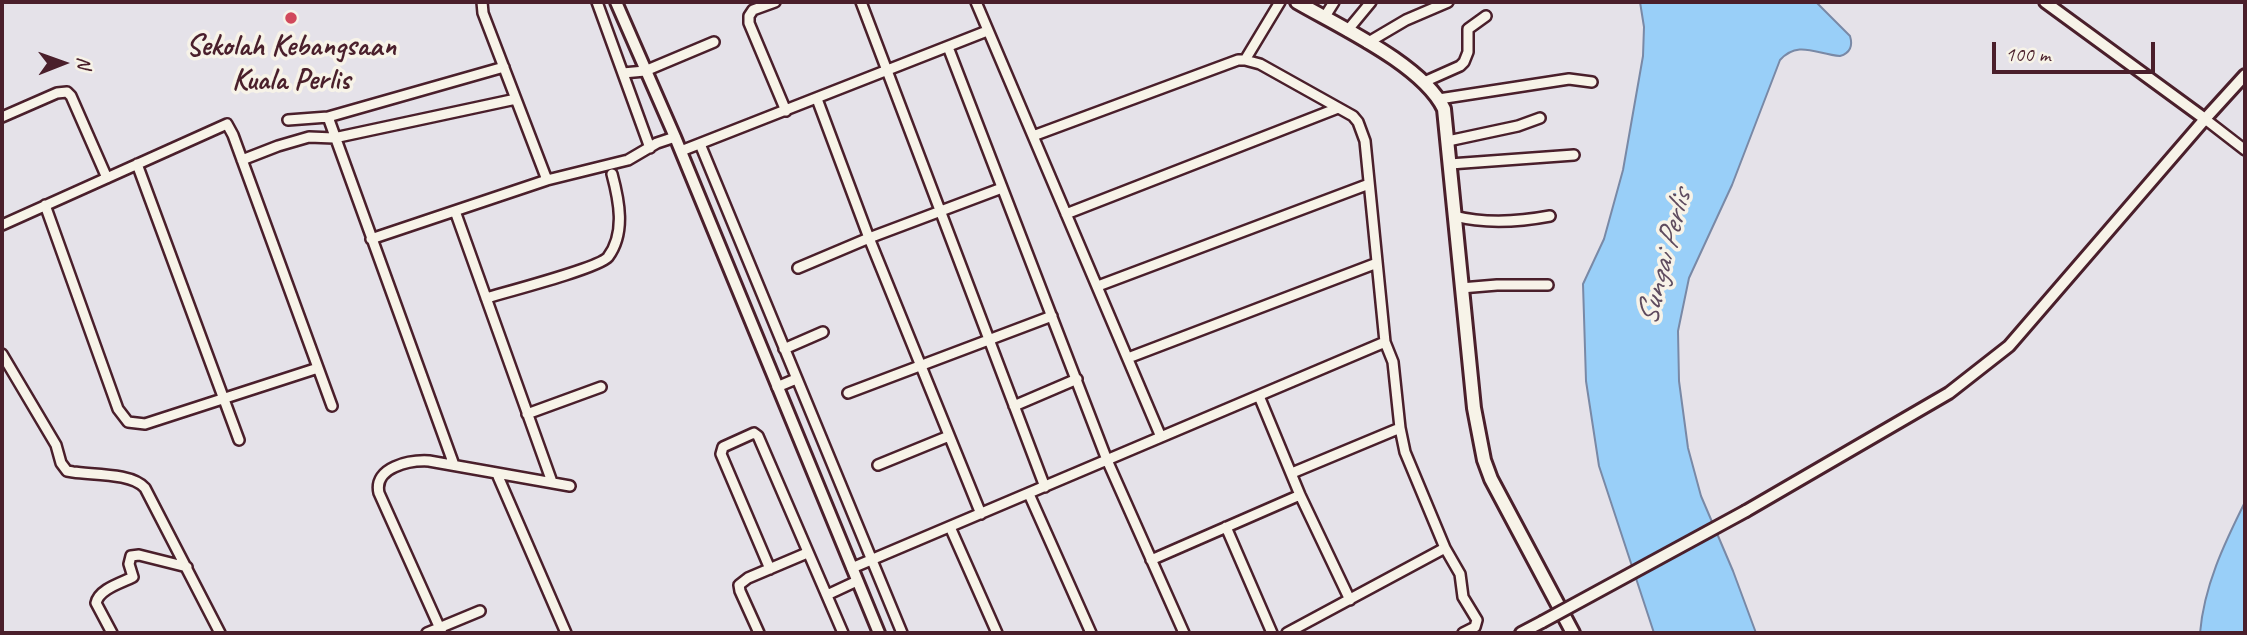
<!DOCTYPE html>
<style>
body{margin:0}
#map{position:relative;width:2247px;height:635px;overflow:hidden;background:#e5e2e9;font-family:Caveat,sans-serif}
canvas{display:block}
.frame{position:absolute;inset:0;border:4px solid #4a1f2b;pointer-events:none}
.north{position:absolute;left:28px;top:28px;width:70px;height:70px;-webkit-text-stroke:5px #f7f3e8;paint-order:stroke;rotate:89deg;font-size:19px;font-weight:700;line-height:28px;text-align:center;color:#4a1f2b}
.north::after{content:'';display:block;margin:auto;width:24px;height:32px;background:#4a1f2b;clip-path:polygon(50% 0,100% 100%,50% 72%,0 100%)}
.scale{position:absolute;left:1992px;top:42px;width:163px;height:32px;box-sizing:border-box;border:4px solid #4a1f2b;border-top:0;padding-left:9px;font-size:21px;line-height:24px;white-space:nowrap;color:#4a1f2b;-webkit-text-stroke:5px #f7f3e8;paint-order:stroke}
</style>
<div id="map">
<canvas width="2247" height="635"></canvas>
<div class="frame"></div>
<div class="north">N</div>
<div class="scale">100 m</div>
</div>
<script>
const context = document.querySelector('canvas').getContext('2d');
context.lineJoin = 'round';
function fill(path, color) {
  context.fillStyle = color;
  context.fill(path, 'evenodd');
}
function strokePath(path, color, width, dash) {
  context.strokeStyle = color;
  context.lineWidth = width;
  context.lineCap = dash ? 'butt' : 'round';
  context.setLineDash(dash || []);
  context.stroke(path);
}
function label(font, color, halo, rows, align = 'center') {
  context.font = font + ' Caveat,sans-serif';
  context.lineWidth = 7;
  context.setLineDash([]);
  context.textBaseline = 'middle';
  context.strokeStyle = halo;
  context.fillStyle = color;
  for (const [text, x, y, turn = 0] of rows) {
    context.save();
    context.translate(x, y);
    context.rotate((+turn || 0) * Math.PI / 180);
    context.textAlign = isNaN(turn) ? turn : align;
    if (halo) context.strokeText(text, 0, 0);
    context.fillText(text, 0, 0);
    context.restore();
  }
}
const water = new Path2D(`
 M1640,2H1816L1850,36C1853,46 1850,53 1840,56C1816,54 1798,40 1780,60L1732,185L1689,278L1678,331L1679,381L1688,448L1701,496L1733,571L1756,633H1654L1599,466L1586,381L1583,284L1604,239L1623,170L1643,56L1644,27Z
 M2245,502V633H2200C2204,586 2224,544 2245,502Z`);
fill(water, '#99cff8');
strokePath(water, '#7989a6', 2);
const minor = new Path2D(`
 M482,2L483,13L547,180
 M597,2L650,148
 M775,2L753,10L749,16V23L786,111
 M861,2L1045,487
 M976,2L1161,437
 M1324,18L1334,2
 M1347,31L1371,2
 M1367,43L1406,20L1448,2
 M948,47L1107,460L1184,633
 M1245,60L1280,2
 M623,73L645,71L714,42
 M1424,82L1460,66L1464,62L1468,52V29L1486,16
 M817,99L869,238L981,514
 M1439,99L1569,79L1592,82
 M2,117L57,93L67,92L71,96L107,178
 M328,117L454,465
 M2205,119L2245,150
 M288,120L328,117L504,67
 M1033,136L1238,60H1245L1260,64L1353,116L1358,122L1365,141L1385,342L1393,362L1400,428L1405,452L1445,548L1460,574L1463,597L1477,620L1475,627L1463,633
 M1448,141L1518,126L1540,118
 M700,144L902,633
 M681,151L987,31
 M242,160L278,146L309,137L334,138L516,99
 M137,164L239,440
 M1450,164L1574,155
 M45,205L118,409L128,422L145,424L318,368
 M455,211L552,482
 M1066,214L1338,108
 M1454,216C1486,224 1518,222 1550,216
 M2,225L227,124L233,135L332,406
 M371,239L547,180L628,160L657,143L675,137
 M798,268L869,238L1002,188
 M1098,286L1369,184
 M1461,288L1497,285H1548
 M486,298C506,292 599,268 608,257C626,233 619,200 612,174
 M784,349L823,332
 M2,354L56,445L61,463L67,471L73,472C94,475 132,473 145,488L220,633
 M1128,358L1377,263
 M777,387L796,379
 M848,393L1052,316
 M1259,396L1300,495L1350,600
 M1014,406L1077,379
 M527,414L601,387
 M878,465L949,436
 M1292,473L1400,428
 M497,474L566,633
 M1029,494L1091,633
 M950,527L997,633
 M1226,527L1272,633
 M1151,560L1300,495
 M852,568L1385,342
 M770,569L721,454L723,447L754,433L758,436L843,633
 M827,595L857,581
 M112,633L96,603C99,589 121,583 133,577L129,564L131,556L139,555L187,567
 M427,633L480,611
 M442,633L379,493C373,467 410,460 429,461L570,486
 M759,633L740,591L739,585L748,578L807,553
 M1287,633L1445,548`);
const tertiary = new Path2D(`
 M616,2L675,137L879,633
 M2045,2L2205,119
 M1746,511L1949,393L2009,346L2205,119L2245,75
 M1521,633L1542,622`);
const secondary = new Path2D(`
 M1297,2C1340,27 1423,65 1444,109L1474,408L1484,460L1491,479L1573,633`);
strokePath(minor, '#4a1f2b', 14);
strokePath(tertiary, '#4a1f2b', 16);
strokePath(secondary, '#4a1f2b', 18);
strokePath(minor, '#f7f3e8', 9);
strokePath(tertiary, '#f7f3e8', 10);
strokePath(secondary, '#f7f3e8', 12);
const tertiaryBridge = new Path2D(`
 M1542,622L1746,511`);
strokePath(tertiaryBridge, '#4a1f2b', 16, []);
strokePath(tertiaryBridge, '#f7f3e8', 10);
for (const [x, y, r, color] of [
 [291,18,7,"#d1495b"]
]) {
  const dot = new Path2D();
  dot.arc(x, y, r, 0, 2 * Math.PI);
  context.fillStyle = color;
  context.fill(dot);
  strokePath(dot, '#f7f3e8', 2.5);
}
label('bold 30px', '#4a1f2b', '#f7f3e8', [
 ["Sekolah Kebangsaan",291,47],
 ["Kuala Perlis",291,81]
]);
label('italic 32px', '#5e4b5e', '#f7f3e8', [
 ["Sungai Perlis",1665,258,-75]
]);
</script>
